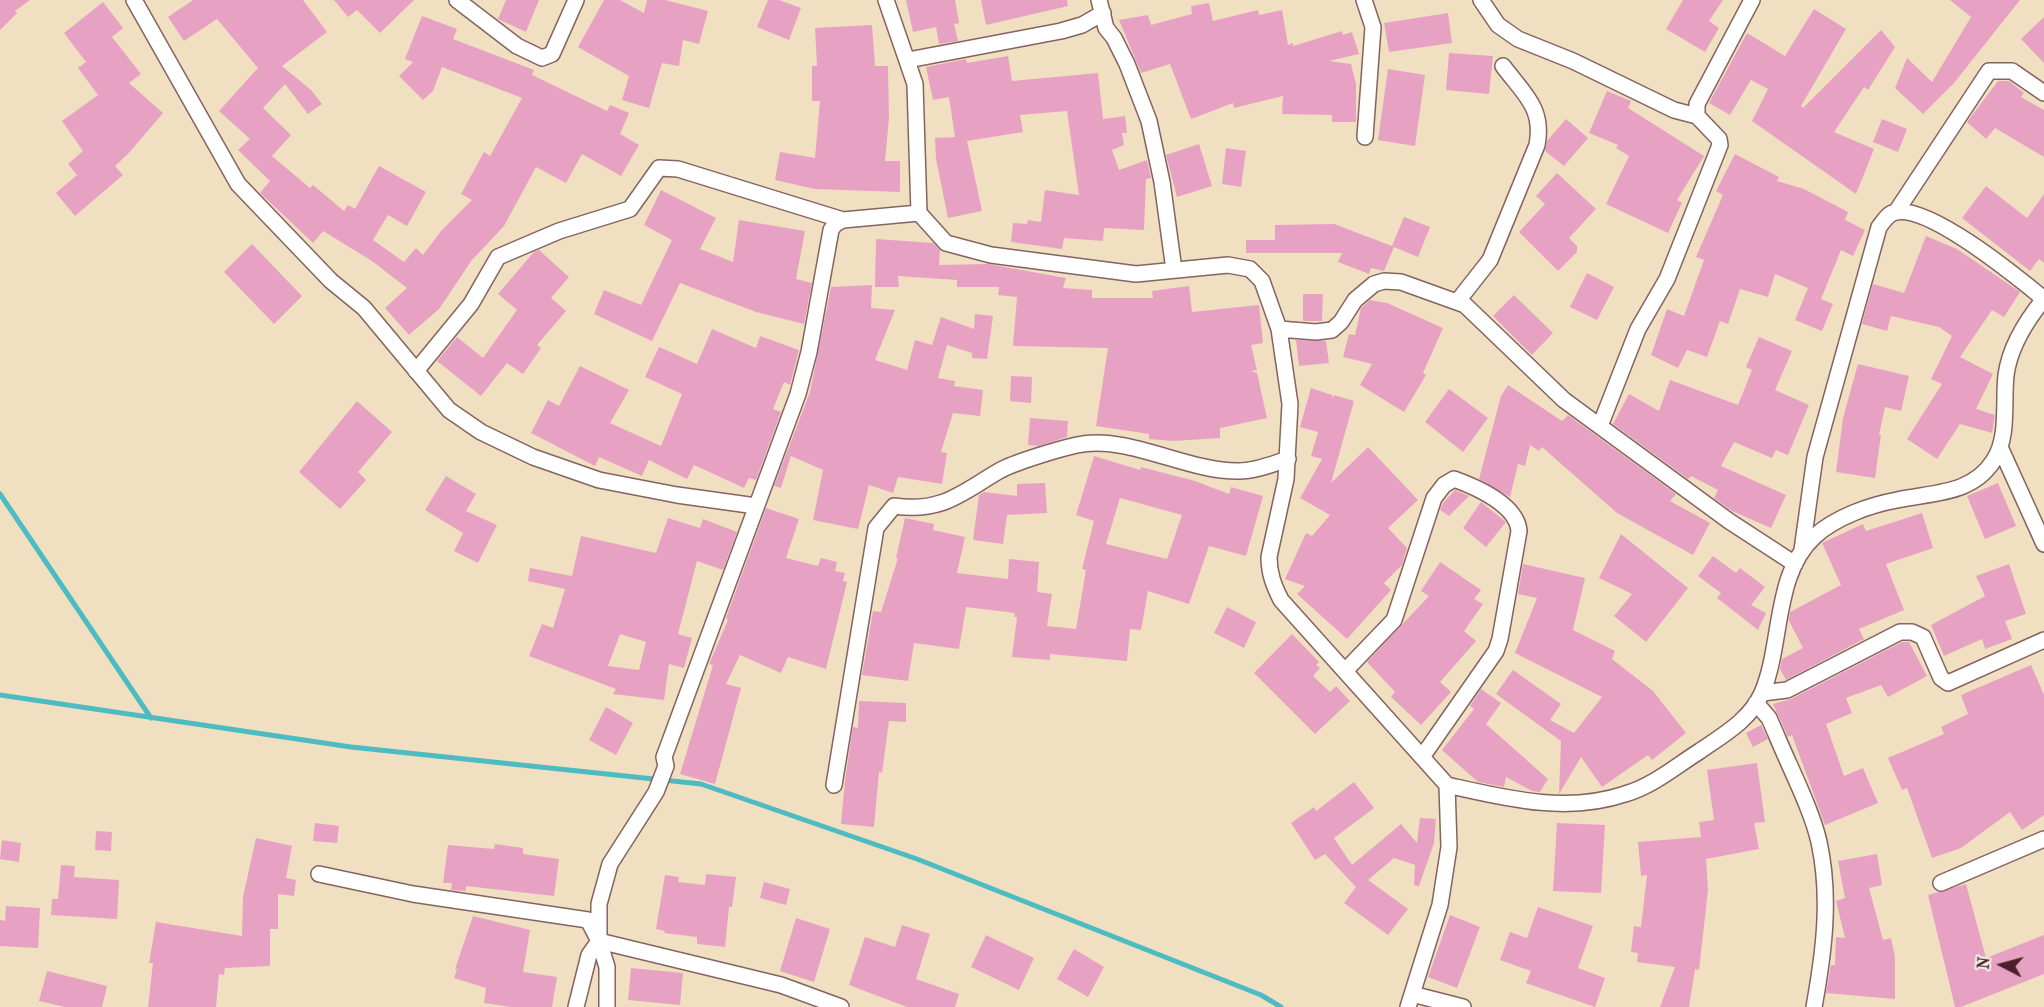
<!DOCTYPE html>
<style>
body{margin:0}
#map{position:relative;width:2044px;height:1007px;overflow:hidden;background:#f0e0c1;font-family:"IM FELL French Canon",serif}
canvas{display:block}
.north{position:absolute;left:1972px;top:935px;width:60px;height:60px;-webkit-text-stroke:4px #f7f3e8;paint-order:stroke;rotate:276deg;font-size:16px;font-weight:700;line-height:24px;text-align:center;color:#4a1f2b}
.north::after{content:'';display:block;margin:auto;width:21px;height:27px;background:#4a1f2b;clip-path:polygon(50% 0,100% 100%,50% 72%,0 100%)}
</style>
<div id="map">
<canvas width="2044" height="1007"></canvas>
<div class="north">N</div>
</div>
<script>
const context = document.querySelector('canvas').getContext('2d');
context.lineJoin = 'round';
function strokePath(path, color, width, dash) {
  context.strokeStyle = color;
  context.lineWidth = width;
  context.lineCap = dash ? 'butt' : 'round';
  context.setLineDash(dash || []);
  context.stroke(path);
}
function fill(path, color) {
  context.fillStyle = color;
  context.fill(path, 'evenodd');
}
strokePath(new Path2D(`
 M0,494L151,718
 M0,695L351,747L701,784L917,859L1261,995L1281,1007`), '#4dbcc2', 5);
fill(new Path2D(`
 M0,0H30L15,11L17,13L0,30Z
 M193,0H303L327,32L282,66L311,90L322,104L308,114L285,84L263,108L291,135L272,156L310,188L313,185L344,211L348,205L355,209L379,166L426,192L407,226L388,215L373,240L404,262L416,248L423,255L441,231L472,200L461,194L484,152L490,156L522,98L442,67L433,91L423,100L399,76L413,62L405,59L422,16L457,29L453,39L534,70L532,75L607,111L610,105L629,113L620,134L639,145L621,176L582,154L566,183L536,167L504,226L472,260L439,309L409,335L385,308L407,288L372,261L323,231L313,243L260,193L270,181L238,150L250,139L219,111L258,68L217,19L184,41L168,17Z
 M334,0H414L380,33L357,10L348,17Z
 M506,0H539L526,32L498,19Z
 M604,0H620L644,13L647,0H665L708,11L699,44L683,40L679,66L662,63L649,108L622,100L629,76L578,47Z
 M768,0H779L801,8L789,40L757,27Z
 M906,0H955L959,23L954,24L958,41L939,44L936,27L913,32Z
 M981,0H1067L1068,6L986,25Z
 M1683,0H1723L1709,21L1719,28L1705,52L1666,29Z
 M1950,0H2020L1954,83L1923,114L1895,88L1907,58L1932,82L1971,17Z
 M103,2L123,28L112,37L141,74L129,83L163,113L128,154L115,166L123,175L75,216L56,193L77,175L68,164L83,151L62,121L98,95L78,68L86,62L64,33Z
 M1209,3L1213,21L1258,10L1259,15L1282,10L1288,45L1293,43V46L1342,31L1343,35L1352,32L1359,54L1329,61L1351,64L1356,84V122H1332V115L1282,114L1283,96L1234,108L1233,103L1191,119L1170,64L1141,73L1119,20L1148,15L1151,25L1192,14L1191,6Z
 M1814,9L1846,29L1801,106L1803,108L1881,30L1895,47L1868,90L1864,87L1834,132L1874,149L1856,194L1752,121L1768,89L1751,80L1730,115L1709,103L1747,33L1785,56Z
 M1448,13L1452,43L1389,52L1384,23Z
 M2044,17V63L2021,39Z
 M872,25L875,66H888L889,118L885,161H900V192L815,189L775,180L780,152L815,158L820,101H812V66H817L815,28Z
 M1449,53L1493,56L1489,94L1446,90Z
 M1008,56L1012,81L1098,73L1103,119L1125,116L1127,133H1122L1124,145L1112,150L1119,170L1147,160L1151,178L1146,179L1144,230L1104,228L1103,241L1064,238L1062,249L1011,242L1013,223L1027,224L1028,220L1041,222L1045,190L1079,195L1067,111L1020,115L1023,132L967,141L982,211L948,218L936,159L935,138L955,137L949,97L933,100L926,67L966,59L967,63Z
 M1388,69L1425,75L1415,146L1378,140Z
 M1998,81H2009L2024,93L2021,97L2044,110V157L1995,128L1986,139L1967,122Z
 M1607,91L1631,101L1628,108L1704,156L1677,200L1682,203L1668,233L1606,204L1629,156L1616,148L1618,145L1589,133Z
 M1566,119L1588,138L1564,166L1545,151L1547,141Z
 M1882,119L1907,129L1898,152L1873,142Z
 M1199,144L1212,186L1177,197L1166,155Z
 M1226,148L1246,151L1241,187L1222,184Z
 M1735,154L1779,177L1777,181L1804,189L1848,212L1845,220L1865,230L1853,256L1841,250L1821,299L1833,304L1822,331L1795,320L1808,288L1775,274L1768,297L1740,289L1728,324L1720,321L1707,357L1687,350L1678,368L1651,355L1667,309L1684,316L1704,260L1696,257L1723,195L1716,191Z
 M1557,173L1596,209L1569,238L1577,246V252L1558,271L1519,232L1545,204L1536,196Z
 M1986,186L2027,218L2044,194V263L2039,259L2030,271L1962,218Z
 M661,190L716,218L700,249L733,262L739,220L805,231L796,279L812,283L804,324L756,312L680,283L652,341L594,314L604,290L641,305L672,240L644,225Z
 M1404,217L1430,227L1418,257L1394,247L1384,271L1371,268L1369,274L1338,262L1342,253H1246V240H1275V225L1334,224L1392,246Z
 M1926,236L1957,249L2020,292L2004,317L1992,310L1960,357L1993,374L1976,409L1995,415L1992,433L1960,424L1937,459L1907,439L1942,384L1931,379L1952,336L1939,327L1891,316L1887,331L1862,324L1873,284L1904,293Z
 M876,239L933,243L940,250L939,265L988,264L1066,278L1063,288L1092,290V298H1153L1152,291L1189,286L1192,312L1259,305L1263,343L1251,345L1257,370L1251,371L1257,373L1267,418L1220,428V438L1173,441L1149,439V434L1096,426L1108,348L1013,346L1017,297L998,295L999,287H957V280L898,276L899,287H875Z
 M252,244L302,296L274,324L224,272Z
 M539,250L569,277L551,298L566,311L537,345L541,348L523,374L507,363L481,396L437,361L457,337L483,358L517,310L498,294L534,252Z
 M1587,273L1614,287L1597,320L1570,307Z
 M872,285L871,308L895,310L875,360L907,370L915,340L932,345L941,317L974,329L975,314L993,316L987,359L972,358V353L947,345L938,378L955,381L954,386L983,390L980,416L953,413L941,452L947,453L942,484L898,477L893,493L869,485L858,529L813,520L823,470L791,456L781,488L774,486L810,392L831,287Z
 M1303,294H1323L1322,321H1303Z
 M1514,295L1553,333L1532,355L1493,316Z
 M1370,300L1387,303L1443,328L1423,373L1426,375L1404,412L1360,385L1372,364L1343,357L1349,334L1355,335L1361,308Z
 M712,329L756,348L760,336L799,350L790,385L784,382L773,409L781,412L756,480L749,478L744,488L694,465L687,479L649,460L642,476L599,457L595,466L531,433L548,400L559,406L580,366L629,390L610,423L661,446L682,394L645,377L659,347L697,364Z
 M1759,337L1792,351L1775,390L1809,405L1788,455L1776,450L1772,458L1734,442L1721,466L1786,495L1771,528L1732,511L1714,498L1718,490L1691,476L1688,479L1613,424L1629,394L1659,411L1670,380L1738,405L1752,370L1746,367Z
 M1296,340L1326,341L1329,363L1299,366Z
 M1858,364L1909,376L1901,411L1885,407L1879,435H1881L1875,478L1836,472L1843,418Z
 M1011,376L1032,377L1031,403L1010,401Z
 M1508,385L1562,421L1568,415L1676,494L1670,501L1710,523L1693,555L1617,513L1542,447L1539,451L1530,445L1525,466L1518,464L1510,497L1479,479L1501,396Z
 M1311,388L1332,395L1333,398L1334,395L1354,401L1331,483L1368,447L1418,500L1388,528L1407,548L1402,565L1384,583L1391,590L1347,639L1297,594L1305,586L1285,579L1306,533L1312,536L1330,515L1300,498L1322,459L1311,456L1318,432L1300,427Z
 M1449,389L1488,418L1463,452L1425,422Z
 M357,401L392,432L358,472L366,480L340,509L299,472Z
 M1030,418L1068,421L1067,437L1039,446L1028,445Z
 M1094,456L1140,470L1141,467L1195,481L1229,494L1231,487L1263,496L1246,556L1209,546L1189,604L1148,591L1141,630L1130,629L1127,661L1050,654V660L1012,657L1017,617H1014L1015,613L966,607L959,649L914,643L908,681L862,675L873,611L881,612L898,558H896L905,518L934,524L933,530L965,537L957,573L1008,579L1009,559L1039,562L1037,592L1052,594L1047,626L1076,629L1086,570L1082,569L1094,521L1076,515ZM1120,498L1182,515L1167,559L1106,544Z
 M446,476L476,494L466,511L497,525L478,563L454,551L463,533L425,510Z
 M1045,483L1047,513L1007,515L1003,544L973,540L979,495L984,492L1017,496V484Z
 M1998,483L2016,526L1985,539L1967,496Z
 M1455,490L1469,496L1449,516L1440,510L1443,503Z
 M1481,502L1506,522L1486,547L1463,528Z
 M766,508L799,519L786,558L818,566L821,558L837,562L835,571L845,573L843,581L847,582L826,669L788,657L781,673L740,655L726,684L741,688L715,784L680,774L713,665L709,664L728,620L726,618Z
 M1922,513L1933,548L1886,564L1904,610L1859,629L1864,639L1786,680L1780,669L1782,659L1803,648L1789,621L1790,612L1841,585L1822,543L1863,524L1866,531Z
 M668,518L700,528L703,519L737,532L723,570L697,561L678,634L692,638L684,668L669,664L664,700L613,694L616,689L529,656L542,624L553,628L565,589L528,581L530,568L572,576L581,536L656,553ZM620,634L646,642L639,670L608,666Z
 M1621,534L1688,588L1646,642L1614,616L1632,594L1599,578Z
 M1713,556L1736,573L1740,568L1765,587L1751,605L1766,613L1758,630L1717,598L1721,593L1698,576Z
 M1440,562L1481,590L1474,599L1483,604L1464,631L1476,641L1440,682L1451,692L1421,725L1391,697L1395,692L1367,662L1429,596L1421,591Z
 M1523,564L1585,578L1573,630L1615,651L1612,659L1653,691L1686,733L1652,760L1648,755L1602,787L1581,757L1559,794L1561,741L1496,694L1513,670L1561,704L1550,720L1574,733L1602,697L1515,653L1537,598L1518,594Z
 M2009,564L2026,614L2005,621L2012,639L1985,649L1982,639L1944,656L1931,625L1985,596L1976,576Z
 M1227,607L1256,622L1244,648L1214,633Z
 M1292,634L1319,662L1316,665L1320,668L1313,676L1330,692L1336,686L1350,701L1315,734L1254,673Z
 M1902,642H1909L1927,676L1888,697L1881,685L1846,698L1852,713L1826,724L1844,776L1863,768L1878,803L1825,825L1792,735L1788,737L1773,704L1791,699Z
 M2031,665L2044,695V815L2022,830L2010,812L1961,848L1932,858L1907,788L1902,790L1888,758L1944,734L1941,727L1968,714L1961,695Z
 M1481,689L1501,703L1486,724L1548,779L1540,792L1532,791L1506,777L1504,787L1478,782L1442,750L1474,709L1470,706Z
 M859,701L906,703V722L889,721L882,773L879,772L874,827L841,824L845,780L853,727L858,728Z
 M606,707L633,723L616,755L589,740Z
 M1761,725L1768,739L1753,747L1746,733Z
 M1757,763L1765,822L1754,823L1759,849L1706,859L1708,890L1699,970L1695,969L1689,1007H1660L1675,967L1637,962L1638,953L1631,952L1634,926L1641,927L1647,875L1641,876L1638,842L1701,837L1699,822L1714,820L1707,770Z
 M1354,782L1374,808L1334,838L1352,865L1401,824L1417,843L1420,818L1436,819L1434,843L1419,886L1414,885L1415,865L1394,858L1368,880L1408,909L1388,935L1344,903L1356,887L1325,854L1315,860L1291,823L1314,807L1316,811Z
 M315,823L339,826L337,843L313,841Z
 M1557,823L1605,825L1601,893L1553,891Z
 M96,831L112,832L111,851L95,850Z
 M256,838L292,846L286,878L296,880L294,896L278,894V929H270V966L225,968L224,975L219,974L216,1007H148L153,963H149L156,922L242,936L243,897Z
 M2,840L21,843L19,862L0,859Z
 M495,844L523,848V854L559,859L554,896L466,886V891L451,890L452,883H443L448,845L494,849Z
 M1877,854L1882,885L1869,888L1883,940L1891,938L1895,957V999L1826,993L1831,965H1835L1836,937L1845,938L1836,901L1845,898L1838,861Z
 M61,865L75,866L74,877L119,880L117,919L51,915L52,899H58Z
 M706,874L736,877L732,907H729L725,947L697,944V937L664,933L665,931L656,929L665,875L679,877L678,882L705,885Z
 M764,882L790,889L786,905L760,898Z
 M1966,884L1986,958L2044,935V974L1961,1007H1955L1928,895Z
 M6,906L40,908L38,948L0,946V920L5,921Z
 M1538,907L1593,926L1578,968L1605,978L1595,1007L1526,983L1531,971L1500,960L1510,932L1527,938Z
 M1450,915L1480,927L1457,988L1428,977Z
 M473,916L530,930L523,972L557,977L552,1007H511L484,1003L486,988L454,978L457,969H455Z
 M796,918L830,929L814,982L780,971Z
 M902,925L930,934L916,979L959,994L955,1007H907L849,985L865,937L895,947Z
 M986,935L1034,958L1019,990L971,967Z
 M1074,949L1104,967L1088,997L1057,979Z
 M631,968L683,973L680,1005L628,1000Z
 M47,971L107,986L102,1007H65L39,1001Z`), '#e7a2c3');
const minor = new Path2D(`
 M134,0L238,184L331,281L364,308L449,410L481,432L533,457L599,480L677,495L756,506
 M457,0L517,46L542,58L552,54L576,0
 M886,0L915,84L919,213L946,243L991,255L1136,274L1228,265L1250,269L1262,281L1279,329L1290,404L1286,479L1269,557C1269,574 1274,586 1281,600L1447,785L1449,847L1440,905L1408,1007
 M1099,0L1106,28L1114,38L1127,64L1149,121L1162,182L1174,270
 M1364,0L1373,27L1365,137
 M1481,0L1498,25L1518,39L1573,61L1674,110L1697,116
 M908,60L1061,31L1082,25L1103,13
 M1896,212L1989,71H2012L2044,93
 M1457,302L1490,260L1537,145C1544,108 1524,94 1503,66
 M1279,329L1316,332L1332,330L1341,322L1355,300L1374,284L1384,281L1401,282L1465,305L1564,400L1729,521L1795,564
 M416,371L471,304L498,257L559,231L630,209L659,168L678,169L843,220
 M1600,426L1638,329L1667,279L1720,145L1719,139L1697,116V104L1752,0
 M2000,447L2044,544
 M1802,550L1815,457L1879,227C1884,221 1888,213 1896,212C1931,206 2017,277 2044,299
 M1345,671L1394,620L1434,498L1444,485L1454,479C1476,487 1517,505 1519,531L1500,639L1496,651L1422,757
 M1762,693L1787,690L1900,632H1912L1923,637L1941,678L1948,683L2044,640
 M1756,703L1769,718L1776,734C1789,766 1812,810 1819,842C1831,897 1824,952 1814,1007
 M834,785L876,528L894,506C942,513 961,493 999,471C1015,462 1059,449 1077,445C1128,434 1187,472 1239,471C1256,471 1272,464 1288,459
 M1447,785C1505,798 1566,814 1625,794C1653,786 1676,766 1700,751C1723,735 1750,720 1762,693C1783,644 1773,574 1815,536C1836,517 1870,505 1897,500C1933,492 1972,495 1994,460C2009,437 2003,401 2006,375C2010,346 2026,321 2044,299
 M319,874L413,894L588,920L599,941L607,967V1007
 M1941,883L2044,839
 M599,941L781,985L841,1007
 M1412,994L1463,1007
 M576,1007L589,955L599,941V904L610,864L656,792L666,766L664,757L798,394L809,352L831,230L835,224L843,220L919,213`);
strokePath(minor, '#846360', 18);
strokePath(minor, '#fff', 15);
</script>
